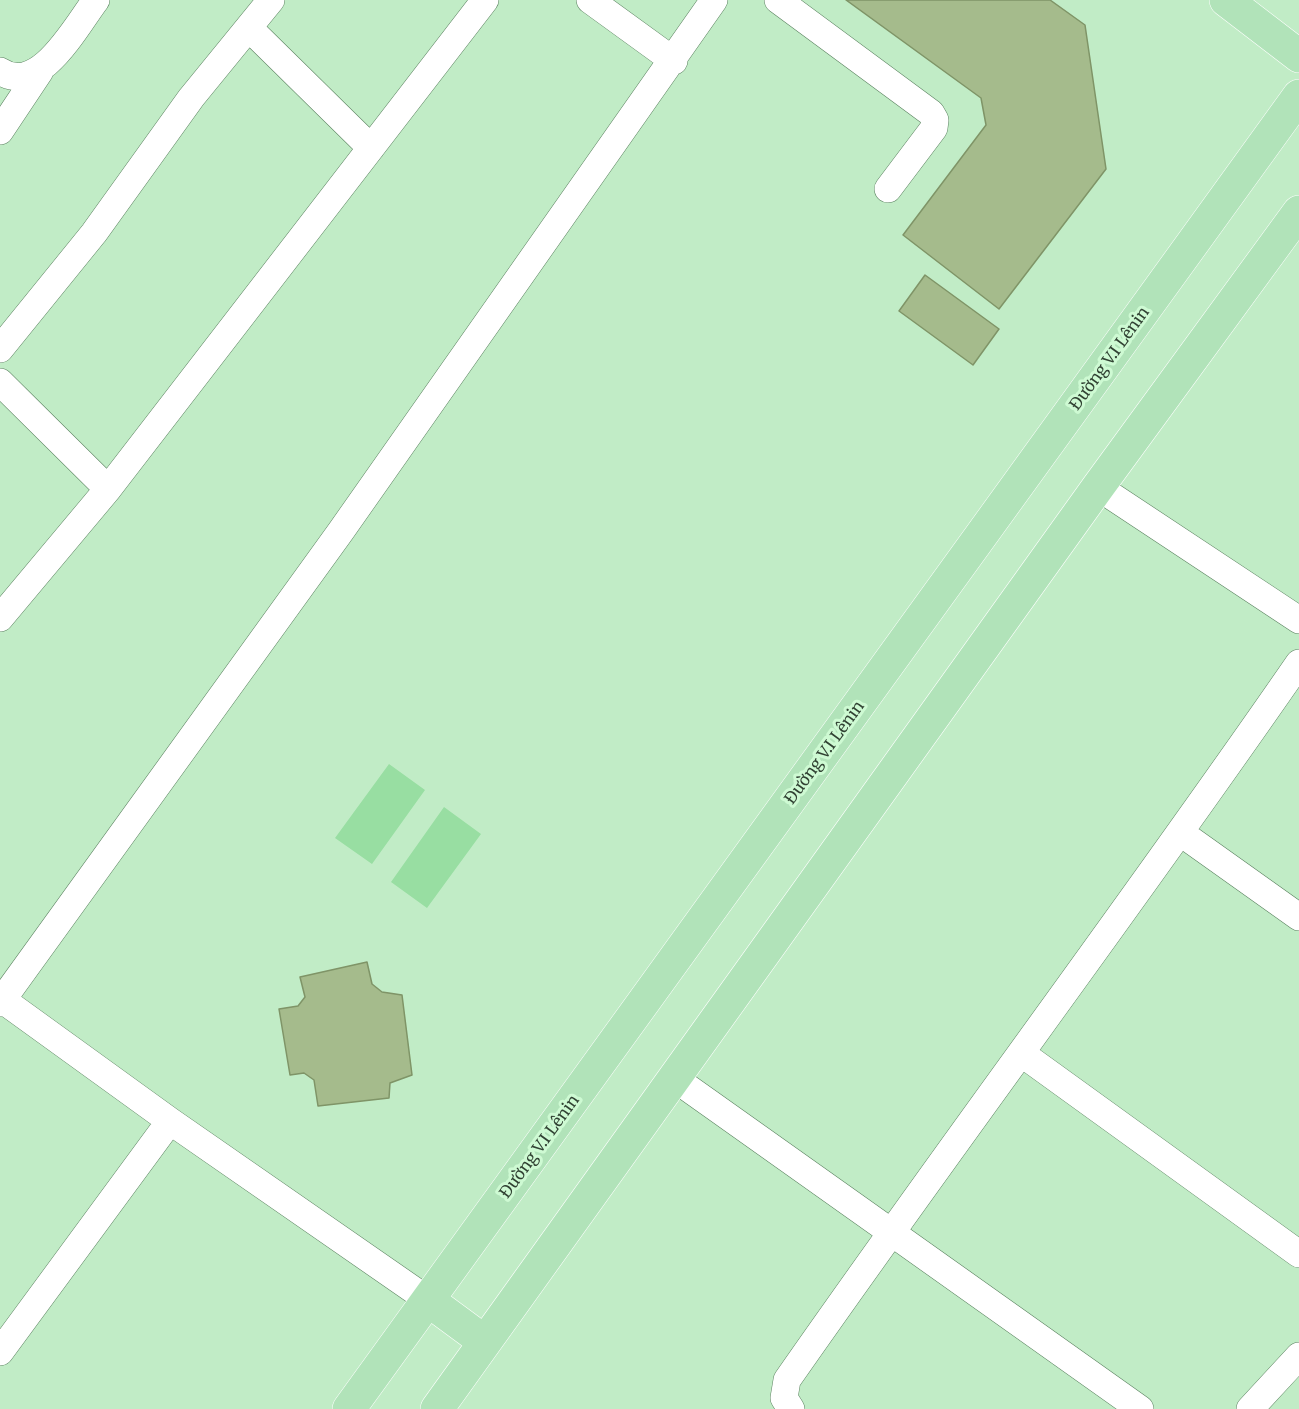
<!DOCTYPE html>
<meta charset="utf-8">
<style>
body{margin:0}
canvas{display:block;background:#c1ecc6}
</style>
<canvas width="1299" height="1409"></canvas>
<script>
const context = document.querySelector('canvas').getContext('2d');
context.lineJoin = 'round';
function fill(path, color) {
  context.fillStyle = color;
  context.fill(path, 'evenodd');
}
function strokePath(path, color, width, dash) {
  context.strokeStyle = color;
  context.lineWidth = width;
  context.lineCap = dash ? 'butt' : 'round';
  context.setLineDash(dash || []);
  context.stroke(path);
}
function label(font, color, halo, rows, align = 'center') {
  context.font = font + ' Merriweather,serif';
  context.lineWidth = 6;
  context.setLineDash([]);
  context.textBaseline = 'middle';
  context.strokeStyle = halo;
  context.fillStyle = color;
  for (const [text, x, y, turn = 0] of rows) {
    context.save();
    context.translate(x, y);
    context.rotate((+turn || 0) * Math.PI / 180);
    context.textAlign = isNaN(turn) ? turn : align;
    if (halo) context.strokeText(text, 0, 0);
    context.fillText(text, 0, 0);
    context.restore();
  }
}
fill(new Path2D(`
 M389,764L425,790L372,864L335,838Z
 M444,807L481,834L427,908L391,882Z`), '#98dea2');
const building = new Path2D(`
 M846,0H1050L1085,25L1106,169L999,309L903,235L986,125L981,98Z
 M925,275L999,329L973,365L899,311Z
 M367,962L372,984L382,992L402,995L412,1075L390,1083L389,1098L318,1106L314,1080L304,1073L290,1075L279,1009L298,1006L305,997L300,977Z`);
fill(building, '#a5bb8c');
strokePath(building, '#7f9467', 1.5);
const minor = new Path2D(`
 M590,0L674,61
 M778,0L931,113L935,120L934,128L888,189
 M249,28L371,148
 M0,71C39,97 76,26 96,0
 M0,131L40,71
 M0,349L94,233L191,98L271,0
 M0,382L108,489
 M1098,487L1299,620
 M0,618L108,489L485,0
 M1181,833L1299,917
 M0,998L170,1121L428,1300
 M0,1003L341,531L714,0
 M1021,1053L1299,1254
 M674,1078L1140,1409
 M0,1352L170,1121
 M791,1409L784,1398L787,1380C955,1139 1132,905 1299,663
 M1250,1409L1299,1356`);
const major = new Path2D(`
 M1226,0L1299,56
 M428,1300L485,1342
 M349,1409L1299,96
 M437,1409L1098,487L1299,212`);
strokePath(minor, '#5a815f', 28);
strokePath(major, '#fff', 34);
strokePath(minor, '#fff', 27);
strokePath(major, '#b1e3b9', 33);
label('16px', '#314233', '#cefad3', [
 ["Đường V.I Lênin",1110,359,-54],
 ["Đường V.I Lênin",825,753,-54],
 ["Đường V.I Lênin",540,1147,-54]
]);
</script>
